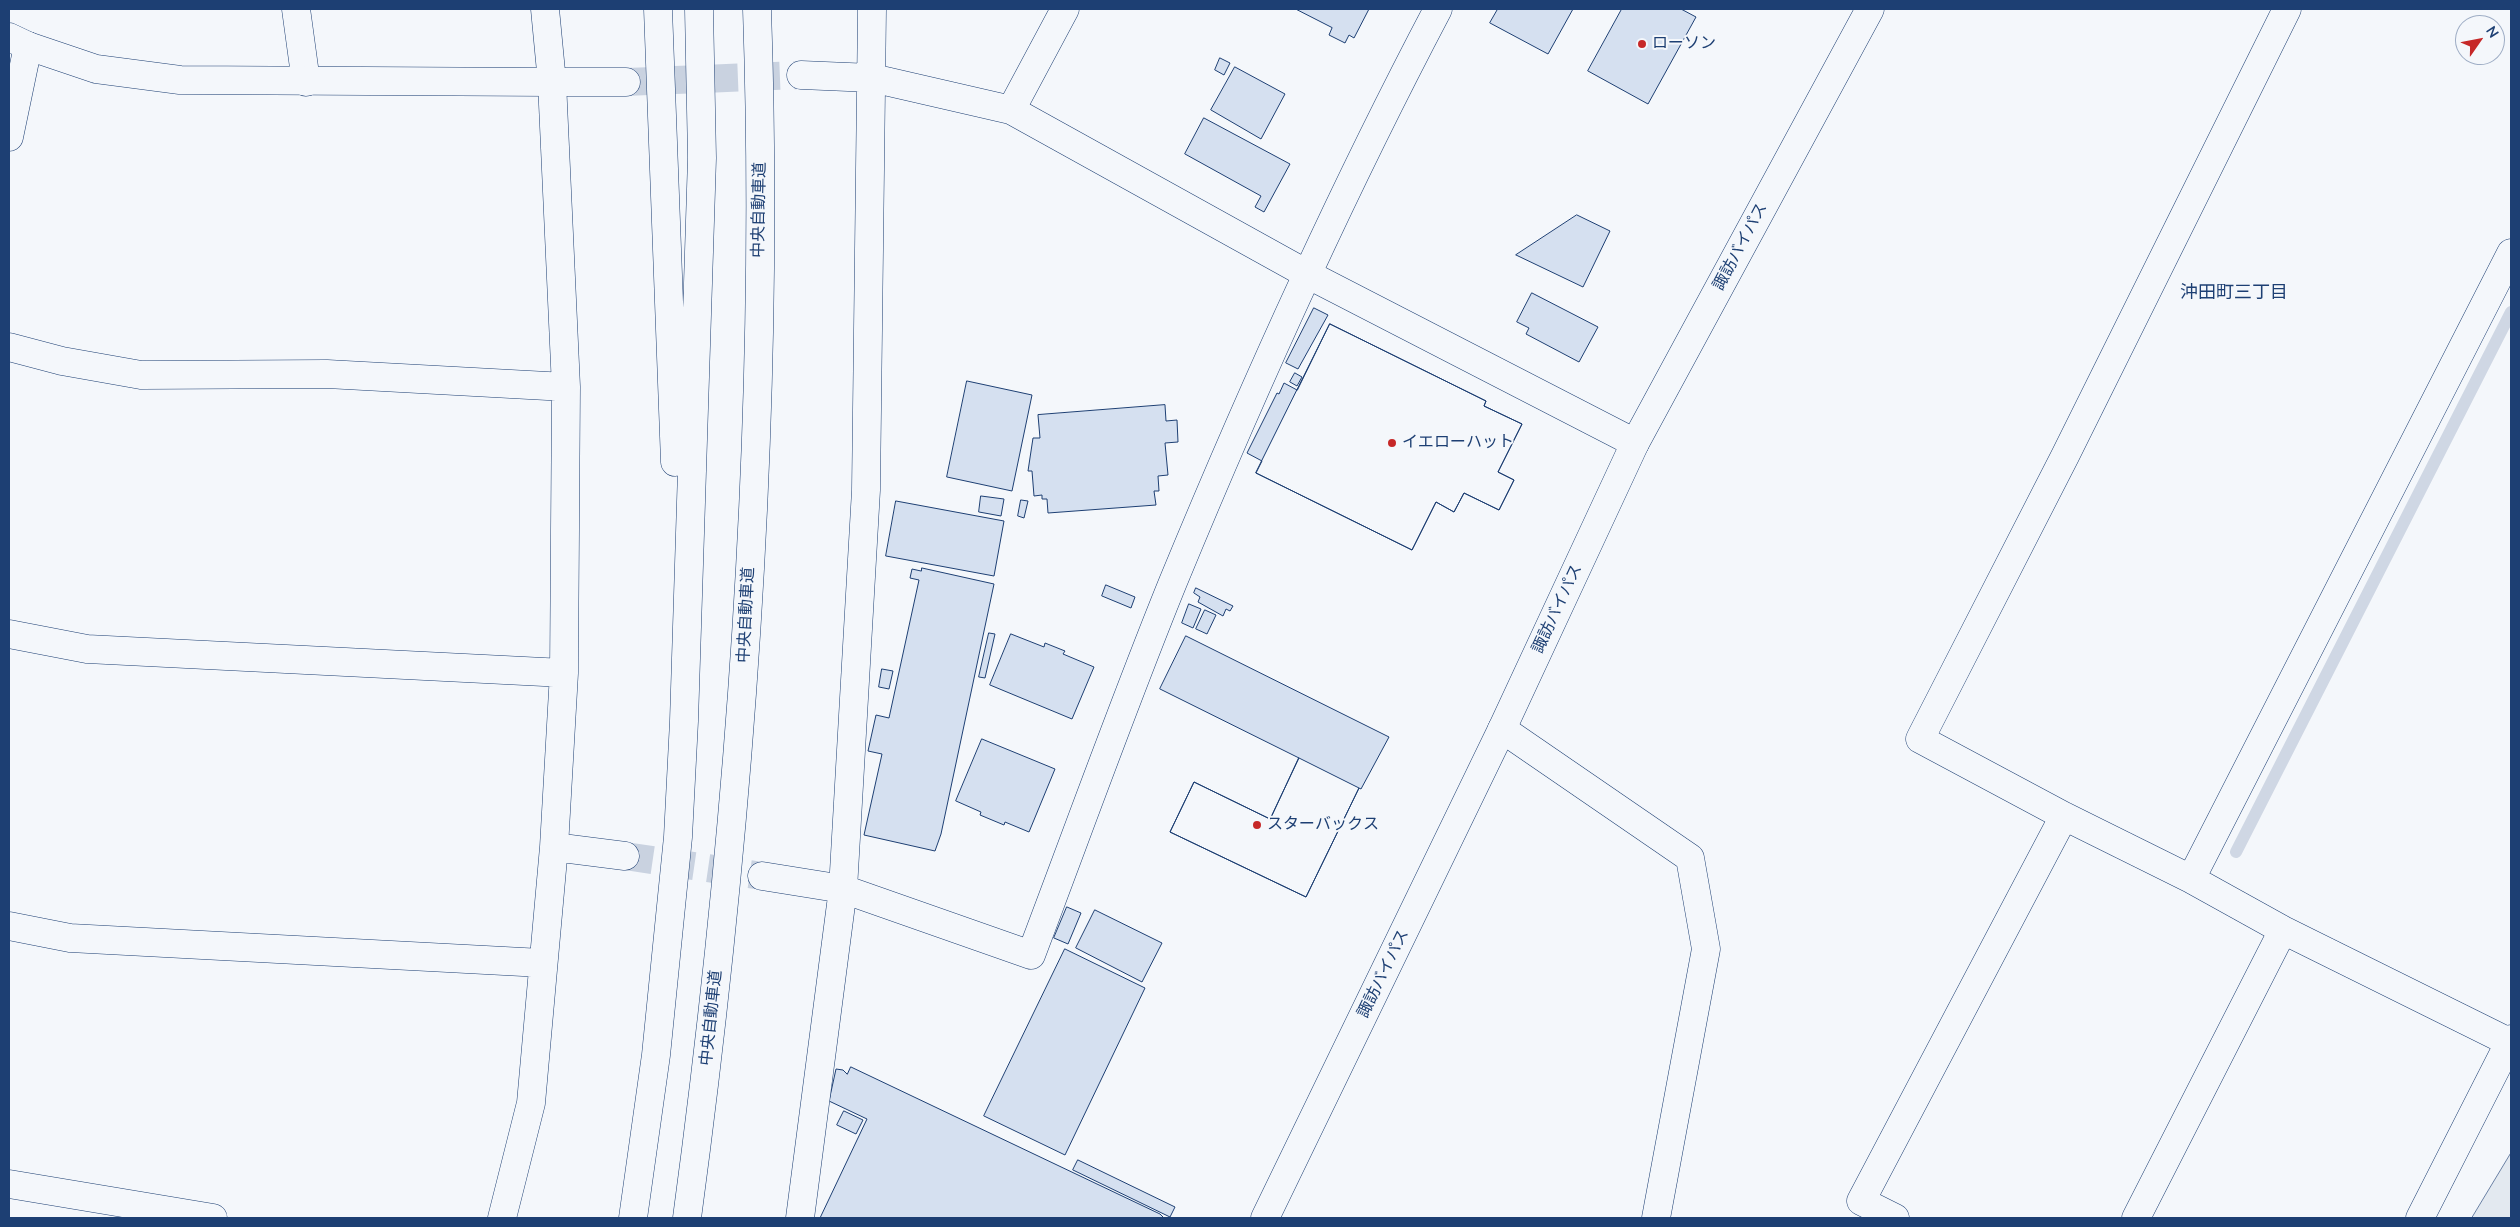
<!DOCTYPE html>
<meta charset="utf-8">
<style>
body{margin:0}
#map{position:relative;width:2520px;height:1227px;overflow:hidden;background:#f4f7fb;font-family:"Nunito Sans",sans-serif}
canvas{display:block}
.frame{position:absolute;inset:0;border:10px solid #1d3f73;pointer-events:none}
.north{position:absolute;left:2455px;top:15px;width:50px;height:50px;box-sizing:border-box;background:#f4f7fb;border:1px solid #9eadc5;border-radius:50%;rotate:57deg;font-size:14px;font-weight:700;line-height:20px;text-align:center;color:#1d3f73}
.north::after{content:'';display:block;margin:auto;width:18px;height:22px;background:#c62828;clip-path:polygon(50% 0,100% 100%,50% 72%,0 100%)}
</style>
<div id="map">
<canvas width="2520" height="1227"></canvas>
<div class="frame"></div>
<div class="north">N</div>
</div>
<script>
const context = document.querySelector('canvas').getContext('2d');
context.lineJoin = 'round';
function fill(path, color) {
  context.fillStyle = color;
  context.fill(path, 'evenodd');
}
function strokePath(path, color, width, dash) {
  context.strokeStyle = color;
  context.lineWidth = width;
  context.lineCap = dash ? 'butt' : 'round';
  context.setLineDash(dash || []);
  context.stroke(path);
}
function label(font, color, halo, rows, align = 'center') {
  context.font = font + ' "Nunito Sans","Noto Sans JP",sans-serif';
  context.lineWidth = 4;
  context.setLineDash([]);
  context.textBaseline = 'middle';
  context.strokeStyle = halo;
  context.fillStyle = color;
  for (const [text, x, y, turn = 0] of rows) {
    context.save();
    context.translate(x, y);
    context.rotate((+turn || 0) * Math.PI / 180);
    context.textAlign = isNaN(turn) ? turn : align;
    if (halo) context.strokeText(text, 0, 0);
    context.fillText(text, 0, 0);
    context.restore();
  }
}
const green = new Path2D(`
 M2511,1153V1218H2472Z`);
fill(green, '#e3e9f0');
strokePath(green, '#687fa3', 1);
strokePath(new Path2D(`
 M2236,852L2511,312`), '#cfd7e4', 12);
const building = new Path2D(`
 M1296,9H1369L1354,38L1349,35L1345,43L1329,35L1332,28Z
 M1498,9H1573L1548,54L1490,23Z
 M1622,9H1681L1696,17L1648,104L1588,71Z
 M1220,58L1230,63L1224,75L1215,70Z
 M1235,67L1285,94L1261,139L1211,110Z
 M1204,118L1290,164L1264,212L1255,207L1261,196L1185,154Z
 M1577,215L1610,231L1583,287L1516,255Z
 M1532,293L1598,327L1579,362L1526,334L1529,328L1517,322Z
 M1314,308L1328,315L1298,369L1286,363Z
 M1330,324L1486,401L1484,406L1522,424L1498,472L1514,480L1499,510L1464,493L1454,512L1436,502L1412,550L1256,473Z
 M1330,324L1486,401L1484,406L1522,424L1498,472L1514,480L1499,510L1464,493L1454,512L1436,502L1412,550L1256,473L1262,461L1247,453L1277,393L1279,394L1284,383L1297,390Z
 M1295,373L1302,377L1297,386L1290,382Z
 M967,381L1032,395L1012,491L947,477Z
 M1165,405L1166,421L1177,420L1178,442L1165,443L1168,475L1158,476L1159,491H1154L1156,505L1048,513L1047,499H1042V495L1034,496L1032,471H1028L1033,438H1040L1038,415Z
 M981,496L1004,499L1001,516L979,512Z
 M1021,500L1028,501L1024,518L1018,516Z
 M896,501L1004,521L994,576L886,556Z
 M922,568L994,584L941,834L935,851L864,835L882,754L868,751L876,715L889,718L919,580L910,578L912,569L921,571Z
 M1106,585L1135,597L1131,608L1102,596Z
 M1196,588L1233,606L1230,611L1226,609L1223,616L1198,602L1200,597L1194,593Z
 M1189,604L1201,609L1193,628L1182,623Z
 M1205,610L1216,615L1207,634L1196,629Z
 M989,633L995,634L985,678L979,677Z
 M1011,634L1044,647L1045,643L1065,651L1063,654L1094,667L1072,719L990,685Z
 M1186,636L1389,737L1361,789L1359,788L1306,897L1170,832L1194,782L1270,819L1299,758L1160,689Z
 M882,669L893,671L889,689L879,687Z
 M982,739L1055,769L1029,832L1005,822L1004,825L980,815L981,812L956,801Z
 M1299,758L1359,788L1306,897L1170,832L1194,782L1270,819Z
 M1067,907L1081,913L1068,944L1054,938Z
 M1095,910L1162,943L1142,982L1076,948Z
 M1065,949L1145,988L1065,1155L984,1116Z
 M851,1067L1160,1214L1164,1218H820L867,1119L829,1101L836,1069L843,1070L847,1074Z
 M844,1111L863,1120L856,1134L837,1125Z
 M1078,1160L1175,1207L1170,1217L1073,1170Z`);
fill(building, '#d5e0f0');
strokePath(building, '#1d3f73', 1);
strokePath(new Path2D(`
 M626,82L801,75
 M625,856L762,876`), '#c9d2e0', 28, [28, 14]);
const street = new Path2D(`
 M296,9L306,82
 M2287,9L2065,456L1920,739L2064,816L2191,879L2283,930L2511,1043
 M801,75L872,78L1011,110L1307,274L1635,443
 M552,82H626
 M1011,110L1065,9
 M9,137L28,46
 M9,347L62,361L141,375L327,374L566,387
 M9,634L87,649L564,673
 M1502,729L1690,858L1706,949L1656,1218
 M554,847L625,856
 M762,876L843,889L1031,955C1078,831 1123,705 1173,582C1253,388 1340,195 1438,9
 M2191,879L2511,253
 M9,926L70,938L542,963
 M9,1184L213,1218
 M502,1218L531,1103L554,847L564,673L566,387L552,82L545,9
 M800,1218L843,889L866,490L872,9
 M1895,1218L1861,1201L2064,816
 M2136,1218L2283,930`);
const secondary = new Path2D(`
 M9,37L28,46L96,69L180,80L552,82
 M2420,1218L2511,1039`);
const highway = new Path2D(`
 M658,9L675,462
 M633,1218L656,1055L678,837L684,721L702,158L699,9
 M687,1218C741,818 771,413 757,9
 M1265,1218L1502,729L1635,443L1870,9`);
strokePath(street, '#1d3f73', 29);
strokePath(secondary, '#1d3f73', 29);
strokePath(highway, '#1d3f73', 29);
strokePath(street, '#f4f7fb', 28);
strokePath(secondary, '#f4f7fb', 28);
strokePath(highway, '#f4f7fb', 28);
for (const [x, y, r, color] of [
 [1642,44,5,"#c62828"],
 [1392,443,5,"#c62828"],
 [1257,825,5,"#c62828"]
]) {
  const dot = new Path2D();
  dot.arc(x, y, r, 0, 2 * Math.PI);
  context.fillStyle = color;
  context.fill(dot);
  strokePath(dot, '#f4f7fb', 2);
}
label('16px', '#1d3f73', '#f4f7fb', [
 ["ローソン",1652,44],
 ["イエローハット",1402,443],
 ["スターバックス",1267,825]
], 'left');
label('16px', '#1d3f73', '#f4f7fb', [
 ["中央自動車道",760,210,-89],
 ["諏訪バイパス",1741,247,-62],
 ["諏訪バイパス",1558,609,-65],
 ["中央自動車道",747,615,-87],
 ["諏訪バイパス",1384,974,-64],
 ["中央自動車道",712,1018,-84]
]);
label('18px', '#1d3f73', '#f4f7fb', [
 ["沖田町三丁目",2234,294]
]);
</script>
